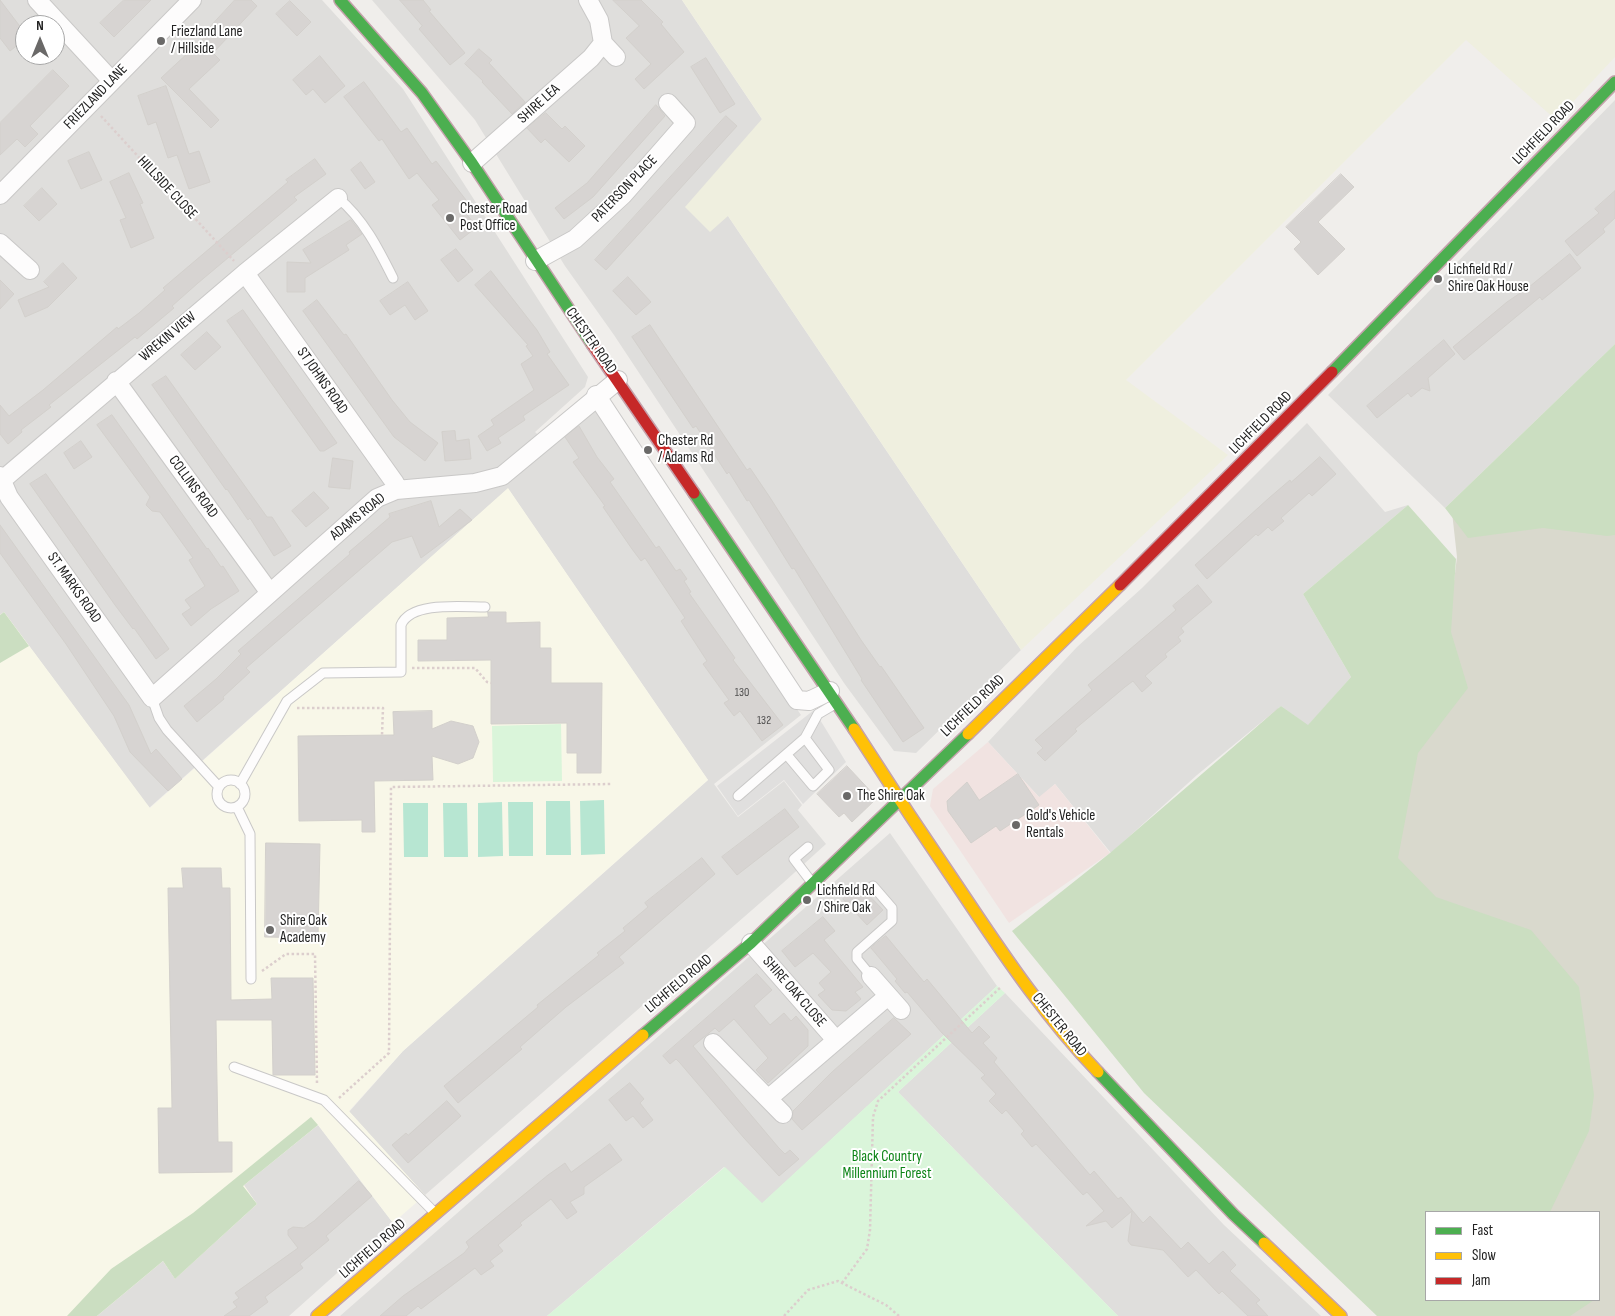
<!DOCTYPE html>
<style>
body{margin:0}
#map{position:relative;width:1615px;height:1316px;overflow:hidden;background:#f0eeeb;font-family:"Sofia Sans Condensed",sans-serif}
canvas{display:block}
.legend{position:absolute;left:1425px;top:1211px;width:175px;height:90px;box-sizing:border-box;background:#fff;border:1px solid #a7a7a7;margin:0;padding:6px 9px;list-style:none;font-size:15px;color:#222}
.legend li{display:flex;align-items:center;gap:10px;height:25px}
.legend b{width:25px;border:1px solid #a7a7a7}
.north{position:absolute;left:15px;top:15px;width:50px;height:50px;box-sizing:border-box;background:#fff;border:1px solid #a7a7a7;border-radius:50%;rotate:0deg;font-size:14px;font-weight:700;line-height:20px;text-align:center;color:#222}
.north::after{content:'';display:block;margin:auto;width:18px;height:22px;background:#6a6968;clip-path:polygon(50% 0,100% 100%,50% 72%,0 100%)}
</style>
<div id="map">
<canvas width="1615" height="1316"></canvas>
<ul class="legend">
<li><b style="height:6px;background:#4caf50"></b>Fast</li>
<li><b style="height:6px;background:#ffc107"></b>Slow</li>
<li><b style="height:6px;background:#c62828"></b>Jam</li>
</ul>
<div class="north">N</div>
</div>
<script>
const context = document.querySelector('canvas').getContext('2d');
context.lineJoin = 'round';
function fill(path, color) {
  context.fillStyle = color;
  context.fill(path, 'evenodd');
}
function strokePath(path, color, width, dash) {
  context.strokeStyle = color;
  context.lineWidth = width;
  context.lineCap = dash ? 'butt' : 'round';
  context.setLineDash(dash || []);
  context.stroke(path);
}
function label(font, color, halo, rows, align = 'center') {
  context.font = font + ' "Sofia Sans Condensed",sans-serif';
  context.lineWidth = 4;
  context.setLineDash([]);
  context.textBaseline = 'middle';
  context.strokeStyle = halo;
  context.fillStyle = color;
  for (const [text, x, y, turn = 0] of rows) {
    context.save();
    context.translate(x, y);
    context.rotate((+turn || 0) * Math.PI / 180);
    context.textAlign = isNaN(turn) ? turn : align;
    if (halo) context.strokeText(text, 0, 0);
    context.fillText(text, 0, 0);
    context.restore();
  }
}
fill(new Path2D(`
 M0,0H322L403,89L588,377L585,387L535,432L547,443L595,410L801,715L714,784L738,817L784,781L802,805L798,810L826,844L783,883L425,1195L349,1112L403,1051L708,780L508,489L149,808L4,612L0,615ZM25,25H55V55H25Z
 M372,0H682L762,119L728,216L1021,650L916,753L894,751L844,683L614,335L565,266L475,120Z
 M1615,100V344L1445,508L1328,395Z
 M1307,423L1385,512L1408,505L1303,594L1351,677L1308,726L1281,706L1197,775L1111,853L1055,784L1040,798L988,742L1077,647L1142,588Z
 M890,833L997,986L762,1204L724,1167L547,1316H340Z
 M1005,993L1224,1225L1321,1316H1118L898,1092Z
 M318,1125L393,1223L289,1316H97L163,1261L175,1278L257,1204L243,1186Z`), '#dfdedc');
fill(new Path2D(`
 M988,742L1039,797L1055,784L1110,853L1009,923L930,806L933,789Z`), '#f1e3e1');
fill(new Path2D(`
 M508,488L708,780L403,1051L349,1111L425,1195L393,1223L318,1125L244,1185L257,1204L175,1279L163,1261L97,1316H0V615L4,612L150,808Z`), '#f8f7e8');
fill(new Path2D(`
 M1615,345V1316H1412L1040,919L1278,708L1362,778L1447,638L1457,557L1452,512ZM1426,1212H1599V1300H1426Z`), '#d9d9cd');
fill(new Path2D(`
 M682,0H1615V57L1556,120L1466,40L1126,380L1228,455L1021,650L728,216L710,232L685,207L762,119Z`), '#efefdf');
fill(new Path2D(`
 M1615,344V535L1607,536L1543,528L1468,538L1445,508Z
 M1408,505L1456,559L1451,632L1468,688L1418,753L1398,858L1436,897L1531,930L1579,987L1594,1095L1589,1131L1550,1212H1426V1300H1594L1570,1316H1377L1144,1093L1012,931L1110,853L1281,706L1308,725L1351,677L1303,594Z
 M4,612L29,646L0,663V615Z
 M311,1117L318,1125L243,1186L257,1204L175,1279L163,1261L97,1316H67L111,1269L193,1213Z`), '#cbdec1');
fill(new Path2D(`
 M561,724L562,781L493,782L492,726Z
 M997,986L1005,993L898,1092L1118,1316H547L725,1167L762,1203Z`), '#daf5da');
fill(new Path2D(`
 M604,800L605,854L581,855L580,801Z
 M546,801H570L571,855H546Z
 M502,802L503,856L478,857V803Z
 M508,802H533V856H509Z
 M403,803H428V857H404Z
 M443,803H467L468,857H444Z`), '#b7e6d2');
fill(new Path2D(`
 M814,710L846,762L803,804L784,780L738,816L717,786Z`), '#e0dfde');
const building = new Path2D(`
 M0,0L25,33V39L10,51L0,38Z
 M124,0H151L114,37L100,23Z
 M235,0H251L257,6L213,53L220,60L189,89L219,120L211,128L161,78L204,38L202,36Z
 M400,0H423L431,10L429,11L465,53L450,65L419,29L422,26Z
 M613,0H641L663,22L661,24L684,52L644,89L635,79L651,64L626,38L639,26Z
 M290,1L311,22L297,36L276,14Z
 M479,49L492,60L489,63L525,102L512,114L482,82L483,81L465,64Z
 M320,56L345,86L325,103L313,89L306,95L293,80Z
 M706,58L735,104L720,113L691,67Z
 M53,70L69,86L30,126L38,134L25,147L17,139L0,155V123Z
 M364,82L401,132L407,128L432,164L436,161L466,200L459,205L477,227L460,240L432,205L439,200L417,173L409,179L382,139L379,141L344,97Z
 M166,86L189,154L199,151L210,182L189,189L177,155L168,158L156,122L148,125L138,96Z
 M656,105L665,116L593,197L564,219L555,208L587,183Z
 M546,113L562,129L565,126L585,146L569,162L545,139L541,143L527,128Z
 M726,116L737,126L606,270L595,260Z
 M89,152L102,180L81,189L68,161Z
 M315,159L326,174L294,197L297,200L198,283L172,306L174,308L137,339L135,337L49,405L51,407L21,430L22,432L8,444L0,434V405L9,416L43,390L117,327L118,329L139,313L165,290L163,288L288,182L286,180Z
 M361,162L375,182L365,189L351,170Z
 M129,173L143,203L140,204L154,238L131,248L120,220L126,218L110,182Z
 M1341,174L1354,187L1318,222L1345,249L1318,275L1294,249L1301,242L1286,227Z
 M42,188L57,204L39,221L24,206Z
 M1615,191V218L1603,229L1605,232L1577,256L1565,241L1599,213L1595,209Z
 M351,220L362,234L346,245L349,250L305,278V292H287V262L311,263L303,250Z
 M456,249L473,270L458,282L441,260Z
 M1570,254L1581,268L1542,300L1540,297L1464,360L1453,347L1507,302L1529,287Z
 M63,263L77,278L48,307L25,317L18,300L49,287L44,282Z
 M491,271L537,330L550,352L547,354L569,385L523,416L525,420L498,438L501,443L487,451L478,436L494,425L491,420L534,390L521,364L533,356L526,346L528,345L475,285Z
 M628,277L651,302L636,315L613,291Z
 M0,280L14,294L0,309Z
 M408,282L428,311L415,320L405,305L390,315L380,301Z
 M317,300L344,335L346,334L392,400L410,422L438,443L425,461L394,437L303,311Z
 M243,310L337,443L324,451H320L227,321Z
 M650,325L747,470L750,468L769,496L861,640L880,667L881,666L924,728L903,742L861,680L862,679L794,568L792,569L749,500L747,501L729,472L727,474L696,426L693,428L632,337Z
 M207,332L221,347L195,370L181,355Z
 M1444,340L1455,354L1428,378L1430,391L1422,388L1411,397L1408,393L1377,418L1367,406Z
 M166,376L267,517H272L291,546L274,556L250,518L248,520L227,489L226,490L152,385Z
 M112,415L207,549L208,548L221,567L223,566L239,591L211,609L191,626L182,614L191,608L185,600L205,586L189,560L193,558L160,512L152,511L146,505L150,497L97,425Z
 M579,426L597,457L614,479L610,482L656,548L659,546L676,571L680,569L687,579L684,581L691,592L689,593L735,658L733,660L783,725L762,741L740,711L734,716L724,703L729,700L703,664L707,661L681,621L685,618L645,558L641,561L632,549L603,507L605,506L573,462L579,458L565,437Z
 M455,431L456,441L469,439L471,459L445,461L442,432Z
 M81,441L92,457L74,469L64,453Z
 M1320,457L1336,474L1312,496L1309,493L1281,518L1284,521L1272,531L1268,527L1258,536L1256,534L1207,579L1195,565L1269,498L1290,480L1291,482Z
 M333,458L353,461L350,489L329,487Z
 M46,474L169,649L156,659L134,628L133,629L115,605L30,484Z
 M314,492L329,508L306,527L292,511Z
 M431,501L439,527L460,509L472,520L421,558L412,536L392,542L246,668L250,672L223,697L224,699L197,722L184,706L216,679L241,654L238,651L350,554L349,552L390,517L389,514Z
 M0,525L129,705L151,754L156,749L182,779L168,791L130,752L114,716L66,644L0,553Z
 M1198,585L1212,602L1181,628L1184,632L1178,637L1181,641L1165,654L1167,657L1145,676L1152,683L1142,692L1133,681L1125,687L1075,729L1077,731L1045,761L1037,753L1043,748L1035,740L1092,690L1088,685L1176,610L1173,606Z
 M488,612H506V623L540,622V648H551V683H602L601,773H577V753H567V723L491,724V660L418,661V640H447V618L488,617Z
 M432,711V729L451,721L473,726L479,742L473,758L458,764L432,756L433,780L374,781L375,832H362V820L299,821L298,736L394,735L393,712Z
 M847,766L877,798L852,822L844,813L839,817L817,794Z
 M1018,774L1039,805L1000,831L996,826L971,843L948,811L947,801L967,782L979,800Z
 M785,809L799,827L737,875L722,857Z
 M266,843L320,844L318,938L265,937Z
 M702,858L715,874L619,957L624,963L566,1007L520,1047L522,1049L458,1103L444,1086L538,1007L537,1005L599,955L597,953L625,931L623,928L648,907L645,903Z
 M182,868H221L222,888H230L231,1000L272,999L271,978H313L315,1075H273L272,1020H216L218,1142H232V1172L159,1173L158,1108H172L168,888H183Z
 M859,885L883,910L867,925L843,899Z
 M823,917L835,931L824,940L863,987L855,992L861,999L846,1011L832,1010L818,995L825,990L819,983L831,972L813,953L795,967L782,951Z
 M886,936L924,982L927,979L972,1033L979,1026L990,1037L983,1043L997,1058L994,1062L1090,1175L1094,1171L1118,1199L1121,1197L1143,1223L1150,1216L1181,1249L1188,1242L1209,1264L1223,1251L1236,1265L1230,1271L1260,1300L1256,1303L1268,1316H1248L1222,1291L1219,1294L1196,1270L1188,1277L1163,1250L1131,1245L1128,1241L1132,1211L1112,1228L1106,1221L1086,1226L1104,1211L1087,1192L1083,1195L1036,1144L1032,1147L1021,1134L1024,1131L1006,1110L1002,1114L989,1101L996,1094L981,1078L985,1075L942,1033L907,992L905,993L895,981L897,979L871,948Z
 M757,974L772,990L754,1006L770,1025L784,1013L791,1021L796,1016L808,1030V1046L768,1083L756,1070L768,1058L734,1019L719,1032L715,1028L693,1046L778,1147L785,1154L790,1150L799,1159L779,1176L744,1138L680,1063L676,1059L670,1064L663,1056Z
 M894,1018L911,1034L802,1130L792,1119L793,1111L832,1072Z
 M630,1083L644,1099L640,1103L653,1120L643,1128L633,1116L626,1121L609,1100Z
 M447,1101L461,1116L408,1163L392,1145L406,1133L408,1135Z
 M610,1144L622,1160L584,1187V1194L570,1202L577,1212L567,1219L551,1199L520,1223L522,1225L498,1245L503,1251L490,1261L494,1266L481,1275L475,1268L421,1309L418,1306L406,1316H380L403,1296L464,1253L469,1247L466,1242L548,1175L565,1163L571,1172Z
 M359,1181L372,1196L326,1236L329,1240L300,1264L303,1268L265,1297L268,1302L249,1316H224L237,1307L233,1302L239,1298L235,1293L298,1248L288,1235V1230L293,1227L304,1228L314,1221Z`);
fill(building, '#d7d4d2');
strokePath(building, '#d3d0cc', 1);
const lane = new Path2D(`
 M338,198C363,218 379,250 393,278
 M152,698L159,718L167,730L219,787
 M787,755L813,786L829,770L805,738
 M217 794a14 14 0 1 1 28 0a14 14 0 1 1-28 0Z
 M240,784L287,701L323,673L401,672V625C411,601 463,607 485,607
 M738,796L805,738L818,714L835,704
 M237,807L250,834L251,979
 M808,847L794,859L810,880
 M871,976L857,959V952L892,921V908L873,886
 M234,1067L324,1100L434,1212`);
const street = new Path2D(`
 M37,0L112,81
 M588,0L599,20L603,43L616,57
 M472,163L591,58L603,43
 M0,195L192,0
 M0,243L30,270
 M535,261L575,239L623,195L686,123L668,103
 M245,273L395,483L396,490
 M116,381L270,593
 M596,395L797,700L809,701L830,691
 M0,476L9,497L152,698L377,498L396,490L475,483L502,476L618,380
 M0,482L245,273L338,198
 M751,943L836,1040
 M871,976L901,1010
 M713,1043L783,1114
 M769,1098L888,996`);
const fast = new Path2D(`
 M340,0L422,93L472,163L592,344
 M1332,372L1615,82
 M694,493L854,729
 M643,1035L751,943L968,734
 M1098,1072L1233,1214L1264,1243`);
const slow = new Path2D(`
 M854,729C891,787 928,843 967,900C1007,960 1048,1020 1098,1072
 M968,734L1120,585
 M1264,1243L1341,1316
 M317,1316L643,1035`);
const jam = new Path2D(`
 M592,344L694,493
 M1120,585L1332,372`);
strokePath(lane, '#c9c8c7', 11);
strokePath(street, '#c9c8c7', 20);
strokePath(fast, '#c5a2ac', 14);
strokePath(slow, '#c5a2ac', 14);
strokePath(jam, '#c5a2ac', 14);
strokePath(new Path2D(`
 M101,116L234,261
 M412,668H475L487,682L491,683
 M297,708H383L382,735
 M262,971L286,954H315L317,1084
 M339,1098L389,1053L391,787L612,784
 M842,1283L867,1249L870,1230L873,1117L878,1101L1001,987
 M784,1316L808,1290L838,1281L886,1305L899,1316`), '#dccecd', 2.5, [2.5, 2.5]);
strokePath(lane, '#fdfcfc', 9);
strokePath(street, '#fdfcfc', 18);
strokePath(fast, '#4caf50', 11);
strokePath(slow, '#ffc107', 11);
strokePath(jam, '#c62828', 11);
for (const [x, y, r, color] of [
 [161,41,5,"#6a6968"],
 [450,218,5,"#6a6968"],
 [1438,279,5,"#6a6968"],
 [648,450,5,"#6a6968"],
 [847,796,5,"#6a6968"],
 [1016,825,5,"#6a6968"],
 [807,900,5,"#6a6968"],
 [270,930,5,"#6a6968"]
]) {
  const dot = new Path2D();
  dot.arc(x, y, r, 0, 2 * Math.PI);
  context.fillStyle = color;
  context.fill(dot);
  strokePath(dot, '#fff', 2);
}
label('12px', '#4f4e4e', null, [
 ["130",742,693],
 ["132",764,721]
]);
label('15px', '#222', '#fff', [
 ["Friezland Lane",171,32],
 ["/ Hillside",171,49],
 ["Chester Road",460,209],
 ["Post Office",460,226],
 ["Lichfield Rd /",1448,270],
 ["Shire Oak House",1448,287],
 ["Chester Rd",658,441],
 ["/ Adams Rd",658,458],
 ["The Shire Oak",857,796],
 ["Gold's Vehicle",1026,816],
 ["Rentals",1026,833],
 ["Lichfield Rd",817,891],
 ["/ Shire Oak",817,908],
 ["Shire Oak",280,921],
 ["Academy",280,938]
], 'left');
label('15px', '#222', '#fff', [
 ["FRIEZLAND LANE",96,97,-46],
 ["SHIRE LEA",539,104,-42],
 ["LICHFIELD ROAD",1544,133,-46],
 ["HILLSIDE CLOSE",167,188,47],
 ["PATERSON PLACE",625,189,-46],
 ["WREKIN VIEW",168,337,-40],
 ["CHESTER ROAD",591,341,55],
 ["ST JOHNS ROAD",322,381,55],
 ["LICHFIELD ROAD",1261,423,-45],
 ["COLLINS ROAD",193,487,54],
 ["ADAMS ROAD",358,517,-39],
 ["ST. MARKS ROAD",74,588,55],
 ["LICHFIELD ROAD",973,706,-44],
 ["LICHFIELD ROAD",679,984,-40],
 ["SHIRE OAK CLOSE",794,992,49],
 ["CHESTER ROAD",1059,1025,51],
 ["LICHFIELD ROAD",373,1249,-41]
]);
label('15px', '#0c8416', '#fff', [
 ["Black Country",887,1157],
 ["Millennium Forest",887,1174]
]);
</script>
